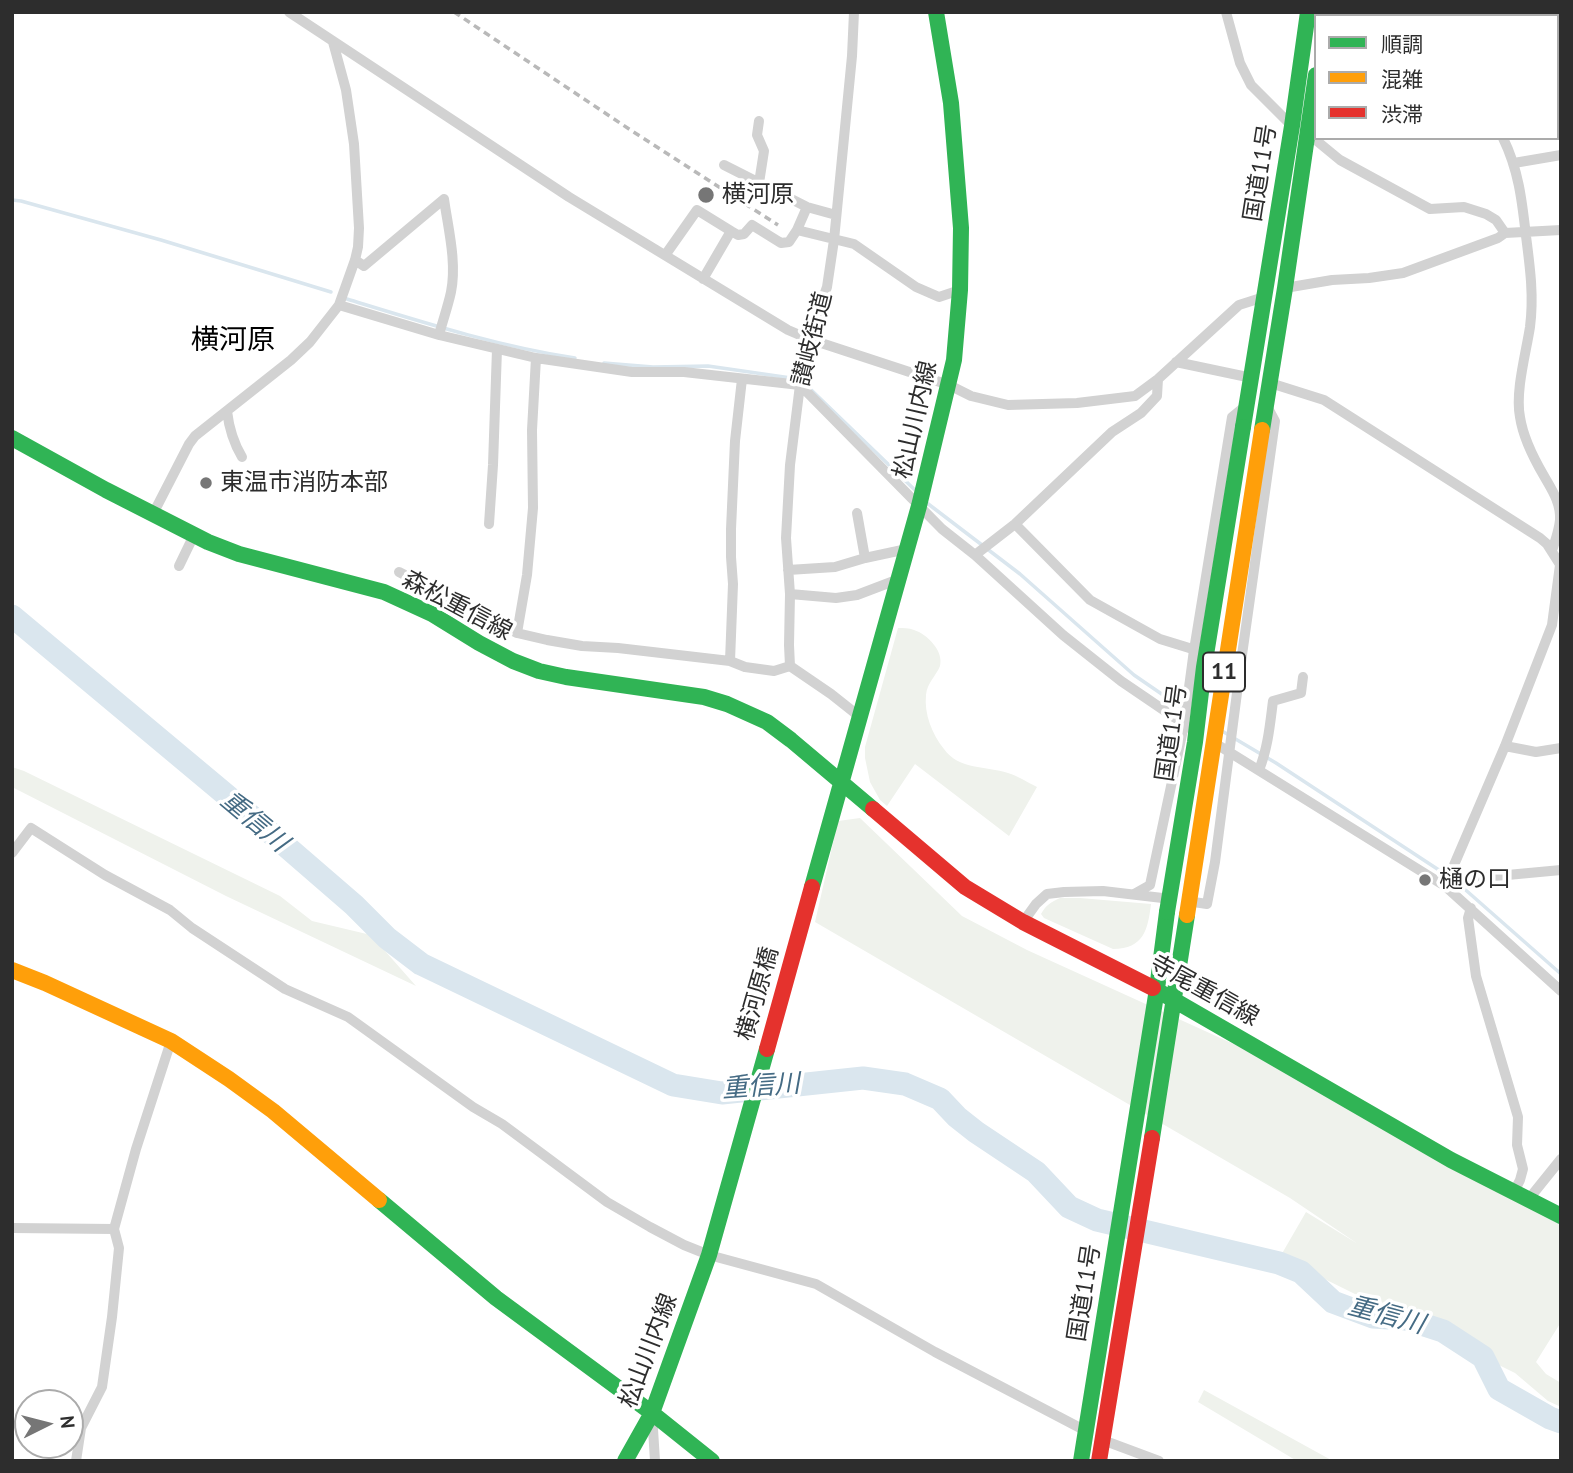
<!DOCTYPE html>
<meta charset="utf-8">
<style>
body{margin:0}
#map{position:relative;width:1573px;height:1473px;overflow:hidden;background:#fff;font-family:"PT Sans","Noto Sans JP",sans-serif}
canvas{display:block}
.frame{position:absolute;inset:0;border:14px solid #2d2d2d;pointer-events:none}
.legend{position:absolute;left:1314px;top:14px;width:245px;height:126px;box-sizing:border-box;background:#fff;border:2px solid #ababab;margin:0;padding:9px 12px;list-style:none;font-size:21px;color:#2d2d2d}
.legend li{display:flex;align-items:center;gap:14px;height:35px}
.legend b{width:35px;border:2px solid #ababab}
.north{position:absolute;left:14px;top:1389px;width:70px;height:70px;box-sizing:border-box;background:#fff;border:2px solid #ababab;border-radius:50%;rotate:84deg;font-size:19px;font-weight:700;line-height:28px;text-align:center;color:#2d2d2d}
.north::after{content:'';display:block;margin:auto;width:24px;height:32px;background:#767676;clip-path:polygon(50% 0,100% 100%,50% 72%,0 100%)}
</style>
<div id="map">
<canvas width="1573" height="1473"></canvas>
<div class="frame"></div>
<ul class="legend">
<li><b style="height:9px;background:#30b455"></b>順調</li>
<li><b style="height:9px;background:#ff9f0a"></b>混雑</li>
<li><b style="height:9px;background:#e5322d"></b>渋滞</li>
</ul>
<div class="north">N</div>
</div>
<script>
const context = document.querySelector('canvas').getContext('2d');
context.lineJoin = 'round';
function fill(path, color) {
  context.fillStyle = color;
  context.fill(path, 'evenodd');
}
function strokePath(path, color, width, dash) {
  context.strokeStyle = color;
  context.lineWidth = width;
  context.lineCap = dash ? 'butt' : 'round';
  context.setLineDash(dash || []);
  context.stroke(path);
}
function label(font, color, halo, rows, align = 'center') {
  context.font = font + ' "PT Sans","Noto Sans JP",sans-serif';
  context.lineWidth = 7;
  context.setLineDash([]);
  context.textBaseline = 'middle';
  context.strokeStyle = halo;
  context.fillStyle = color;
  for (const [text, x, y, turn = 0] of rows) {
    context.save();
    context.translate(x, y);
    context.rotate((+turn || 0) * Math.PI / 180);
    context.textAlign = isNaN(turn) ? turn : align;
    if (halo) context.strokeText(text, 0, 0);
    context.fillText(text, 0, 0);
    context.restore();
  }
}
fill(new Path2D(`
 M898,628C903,628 909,628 914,630C927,634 944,651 940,666C936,676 927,683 926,695C924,714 932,734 944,749C959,770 986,766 1008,773C1018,776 1027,782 1037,787L1009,836L915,764L887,806L880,800L870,782L865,758V747Z
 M12,767L24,771L280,896L312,921L371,935L416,986L226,896L12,787Z
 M860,818L962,916L1027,950L1238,1046L1561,1225V1322L1536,1362L1546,1374L1561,1383V1407L1548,1401L1515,1373L1280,1257L1306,1212L1358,1244L1290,1198L815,922L838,821Z
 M1060,898H1080L1151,904C1148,929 1144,949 1113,949L1044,918L1041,914C1046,905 1051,902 1060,898Z
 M1204,1390L1333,1461H1297L1198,1402Z`), '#eff2ec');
strokePath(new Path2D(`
 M12,200L21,201L161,240L331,292
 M347,299C422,322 497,346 575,358
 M604,363L653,367L708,366L798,379
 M804,383L917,492
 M927,503L1020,574L1134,675L1182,708
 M1222,731L1276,763L1448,876
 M1460,885L1561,974`), '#dae6ee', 3.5);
strokePath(new Path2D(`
 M12,616L243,809L354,905L387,938L421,964L673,1085L722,1093L863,1078L905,1084L940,1099L957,1117L976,1132L1036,1172L1069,1207L1097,1220L1279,1263L1301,1272L1333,1302L1373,1317L1406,1319L1443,1331L1483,1357L1499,1389L1550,1418L1561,1422`), '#dae6ee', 23);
strokePath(new Path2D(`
 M289,12L569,197L788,330L809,339L949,385L971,396L1008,405L1077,403L1135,396L1158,379L1239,305L1264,297
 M1226,12L1240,63L1251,85L1292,126
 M1461,12V16
 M1557,32L1561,30
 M759,121L757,135L764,151L759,183
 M1306,132L1340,160L1430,209L1464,207L1486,214L1496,220L1505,233
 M1503,138C1519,171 1522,201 1526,236C1530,267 1534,296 1530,327C1526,353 1515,392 1520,417C1523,437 1534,459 1544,476C1552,490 1561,503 1560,520C1559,531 1555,541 1552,551
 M1514,163L1561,155
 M724,165L807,207L836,215
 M797,230L807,207
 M731,231L738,235L744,234L752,225L781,243L789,242L797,230L854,244L916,287L939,297L960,290
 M666,254L697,210L731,231L703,279
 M355,260L364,266L444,199C448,228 457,262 451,292C448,306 443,320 439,335
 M1285,288L1332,280L1369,278L1403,273L1498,238L1505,233L1561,230
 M339,305L439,335L536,358L632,372H684L800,385L942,529L975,555L1063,635L1121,681L1196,732
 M1176,362L1252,378
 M1267,382L1324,400L1540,538L1547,544L1561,566
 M227,411C229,428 233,442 242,457
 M857,513L865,558
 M153,514L189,444L195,436L291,360L310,342L339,305L355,260L358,247L359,228L354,144L346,90L333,42
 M489,524L493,465L497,349
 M1015,524L1090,600L1160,639L1199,651
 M975,555L1015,524L1112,432L1141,413L1157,396L1158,379
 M179,566L194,535
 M788,570L835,567L865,558L907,549
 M399,572L517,633L547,640L582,646L618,648L730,661L745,667L774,671L790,666
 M790,594L836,598L857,595L899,579
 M517,633L527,575L533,508L532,430L536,358
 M730,661L733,584L731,557V529L735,441L742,379
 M790,666L789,645L790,594L786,538L790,465L800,385L809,339L827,287L834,240L852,56L854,12
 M790,666L831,694L860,717
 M1213,742L1445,886L1561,991
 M1505,746L1536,752L1561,748
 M1259,770C1268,748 1270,724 1273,701L1301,693L1303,677
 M12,853L31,828L105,875L170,910L192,928L285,989L348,1017L473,1107L502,1124L607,1202L650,1227L684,1245L709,1255L816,1284L935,1352L1086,1431
 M1445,886L1505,746L1552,625L1560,565
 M1445,886L1486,877L1561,870
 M1134,894L1150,885L1184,725L1194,650L1232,417L1243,408
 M1187,901L1207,904L1215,862L1241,662L1275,421L1268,408
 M1471,908L1468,918L1476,976L1518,1117L1517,1145L1523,1169L1520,1180L1514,1192
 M1023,922L1036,904L1047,894L1064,892L1103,891L1171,899
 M1528,1200L1561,1159
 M12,1228L114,1229
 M652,1413L655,1461
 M1100,1439L1159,1461
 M76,1461L81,1428L102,1387L112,1317L119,1248L114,1229L136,1149L171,1041`), '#d2d2d2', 10);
strokePath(new Path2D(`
 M1325,16L1326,12
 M1243,427L1292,126L1308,12
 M1262,430L1285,288L1316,75
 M12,438L106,490L208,542L239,554L384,592L432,614L479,643L513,661L539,671L566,677L704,697L727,704L767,722L791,740L873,809
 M812,887L919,506L954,360L960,290L961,228L951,103L936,12
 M1153,988L1451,1160L1561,1216
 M1152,1138L1187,915
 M379,1200L496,1298L652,1413L712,1461
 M625,1461L652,1413L709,1255L767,1049
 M1081,1461L1157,989L1167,912`), '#30b455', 16);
strokePath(new Path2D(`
 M12,970L45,983L171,1041L229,1079L273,1111L379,1200`), '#ff9f0a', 16);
strokePath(new Path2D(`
 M873,809L965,887L1023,922L1153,988
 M767,1049L812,887
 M1099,1461L1152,1138`), '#e5322d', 16);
strokePath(new Path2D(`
 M454,12L632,131L778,225`), '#b9b9b9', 3.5, [7, 5]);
strokePath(new Path2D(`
 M1167,912L1195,742L1204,667L1243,427`), '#30b455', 16);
strokePath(new Path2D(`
 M1187,915L1262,430`), '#ff9f0a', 16);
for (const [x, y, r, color] of [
 [706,195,9,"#767676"],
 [206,483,7,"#767676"],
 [1425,880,7,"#767676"]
]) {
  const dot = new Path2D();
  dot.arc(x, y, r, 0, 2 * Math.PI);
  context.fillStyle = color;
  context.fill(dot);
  strokePath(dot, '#fff', 2.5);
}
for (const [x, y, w] of [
 [1224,672,42]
]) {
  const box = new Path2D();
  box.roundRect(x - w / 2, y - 19.5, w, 39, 5);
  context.fillStyle = '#fff';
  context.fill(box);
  strokePath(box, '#2d2d2d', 2);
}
label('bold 23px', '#2d2d2d', null, [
 ["11",1224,672]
]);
label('24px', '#2d2d2d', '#fff', [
 ["国道11号",1261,173,-81],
 ["讃岐街道",813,339,-76],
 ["松山川内線",916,420,-77],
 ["森松重信線",457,606,28],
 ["国道11号",1172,733,-82],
 ["寺尾重信線",1204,991,29],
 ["横河原橋",758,994,-74],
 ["国道11号",1085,1293,-81],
 ["松山川内線",649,1351,-69]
]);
label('24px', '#2d2d2d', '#fff', [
 ["横河原",722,195],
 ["東温市消防本部",220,483],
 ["樋の口",1439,880]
], 'left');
label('italic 26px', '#456b84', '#fff', [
 ["重信川",254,822,40],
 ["重信川",761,1087,-4],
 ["重信川",1386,1316,15]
]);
label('28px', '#000', '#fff', [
 ["横河原",233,341]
]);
</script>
